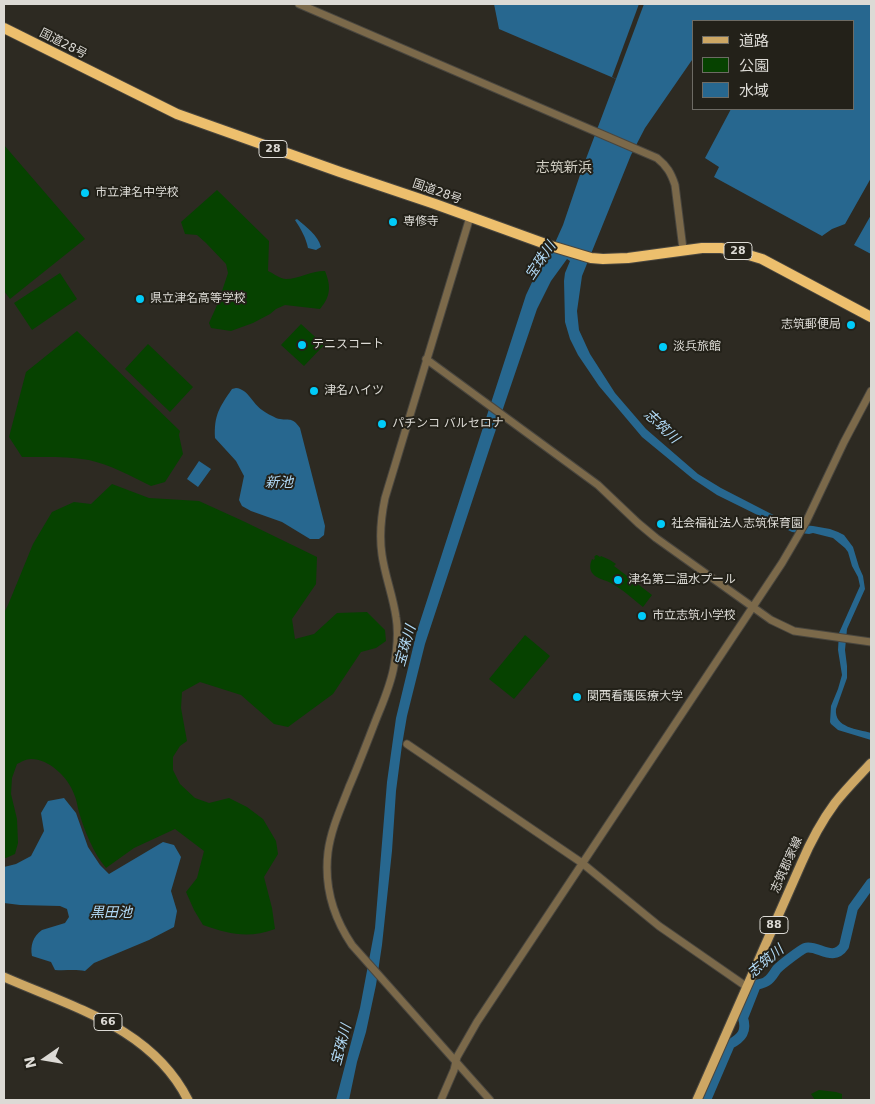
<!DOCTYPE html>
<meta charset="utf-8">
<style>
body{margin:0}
#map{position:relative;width:875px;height:1104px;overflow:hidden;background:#2d2a22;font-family:"DejaVu Sans","Noto Sans JP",sans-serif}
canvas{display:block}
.frame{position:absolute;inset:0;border:5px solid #dcdad5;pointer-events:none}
.legend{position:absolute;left:692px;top:20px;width:162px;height:90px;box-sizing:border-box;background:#232119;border:1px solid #6d6b64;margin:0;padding:6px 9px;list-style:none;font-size:15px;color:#dcdad5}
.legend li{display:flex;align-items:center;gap:10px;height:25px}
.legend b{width:25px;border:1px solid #6d6b64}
.north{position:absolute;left:20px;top:1034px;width:50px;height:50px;-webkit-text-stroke:4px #232119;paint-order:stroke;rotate:257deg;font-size:14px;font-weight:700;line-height:20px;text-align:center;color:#dcdad5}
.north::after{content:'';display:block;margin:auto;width:18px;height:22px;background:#dcdad5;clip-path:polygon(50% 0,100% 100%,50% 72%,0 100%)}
</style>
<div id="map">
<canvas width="875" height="1104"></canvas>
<div class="frame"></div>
<ul class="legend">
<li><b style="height:6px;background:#cda764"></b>道路</li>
<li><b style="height:14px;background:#064200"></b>公園</li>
<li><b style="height:14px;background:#27678f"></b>水域</li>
</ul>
<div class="north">N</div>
</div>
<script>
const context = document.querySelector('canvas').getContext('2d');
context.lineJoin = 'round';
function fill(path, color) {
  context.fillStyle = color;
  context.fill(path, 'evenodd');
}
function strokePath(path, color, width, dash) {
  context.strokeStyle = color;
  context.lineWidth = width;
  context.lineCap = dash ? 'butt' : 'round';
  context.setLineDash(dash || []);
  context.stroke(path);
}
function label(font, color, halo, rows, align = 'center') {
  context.font = font + ' "DejaVu Sans","Noto Sans JP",sans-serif';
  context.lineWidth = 4;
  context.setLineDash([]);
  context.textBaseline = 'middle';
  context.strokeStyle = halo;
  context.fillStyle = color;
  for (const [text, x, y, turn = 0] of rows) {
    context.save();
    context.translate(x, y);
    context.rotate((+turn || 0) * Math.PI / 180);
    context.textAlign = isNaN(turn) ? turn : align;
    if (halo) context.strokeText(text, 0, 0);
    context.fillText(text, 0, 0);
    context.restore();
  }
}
fill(new Path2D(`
 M4,145L85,239L10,299L4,291Z
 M217,190L269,241L268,271C273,273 280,279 286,279C299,279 310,271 325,271C331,286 331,296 320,309L285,305L276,309L270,314L253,323L231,331L211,328L209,323L218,303L228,273L226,264L206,243L197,235L185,234L181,222Z
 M60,273L77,299L32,330L14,303Z
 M301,324L324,345L304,366L281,345Z
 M77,331L180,431L179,435L183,454L165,482L151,486C131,476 111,465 89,460C67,456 44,457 22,457L9,437L26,372Z
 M148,344L193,387L170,412L125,369Z
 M112,484L149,498L199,501L243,521L317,557L316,584L292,619L295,639L314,634L337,613L367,612L385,630L386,641L376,648L361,652L333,694L288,727L274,724L241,695L200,682L182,692L181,708L187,741L180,746L173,757V770L180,784L195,798L209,803L229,798L247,807L263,819L276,841L278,854L264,877L272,908L275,929C248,939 229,934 203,925L194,910L186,892L197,878L204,851L175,829L134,848L106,868C94,854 84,830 79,812C77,806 77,800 74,794C68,777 49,759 31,759C26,759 21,762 17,764L12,778L11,794L17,819L18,843L15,854L6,858H4V613L8,605L33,544L52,512L74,502L91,504Z
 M596,555H597L600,557L601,556L610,560L616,564L614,566L652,595L643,607C633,599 622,589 611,583C606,580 597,579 593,574C589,569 590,564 592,559L594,560L595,558L594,557Z
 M525,635L550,656L514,699L489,679Z
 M819,1090L836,1092L842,1094V1100H815L811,1094Z`), '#064200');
fill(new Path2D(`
 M494,4H871V178L845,224L832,229L822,236L714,177L719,167L705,158L731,109H854V21H694V60H692L645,128L631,155L582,276L577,311L579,330L590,354L615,393L646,429L698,474L721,488L787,522L791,524L813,526L830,529L838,532L844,535L853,547L859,567L863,576L865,589L847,629L845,650L847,666V678L836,709C834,728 858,729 871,733V740L838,730L831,724L830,722L831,706L838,689L842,675L838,650L839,633L860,586L858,577L852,566L848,552L845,548L833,538L813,533L809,534L792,532L717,495L693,479L642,437L599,386L578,355L570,339L565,322L564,281L565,273L570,261L567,259L551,281L537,309L492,441L425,644L407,716L402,745L396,791L392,851L382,945L376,985L366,1032L357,1062L349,1100H336L360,1008L375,928L387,782L396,718L417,631L526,295L534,278L550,254L563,225L581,172L616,79L499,29Z
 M871,215V254L854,245Z
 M297,219C306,227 318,235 321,247L316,250L308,248C306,238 301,229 295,220Z
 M236,388C248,389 253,404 262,410C266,413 272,416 276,418C288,422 291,415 300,428L325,526L324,535L319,539H310L282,522L251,511L242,506L239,500L244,476L236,461L215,438C214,415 219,408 232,389Z
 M199,461L211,469L198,487L187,479Z
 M64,798L76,813L88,847L100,865L109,874L163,842L174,845L181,857L171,891L177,911L174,927L149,940L94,963L85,971C74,969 65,971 55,970L51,962L32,956C30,946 33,936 42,930L65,923L69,917L67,909L60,906L20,905L4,903V867L16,864L31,856L44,831L41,813L48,801Z`), '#27678f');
fill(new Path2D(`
 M639,4H644L616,79L612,77Z`), '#2d2a22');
strokePath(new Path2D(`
 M706,1100L730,1044C742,1038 747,1031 743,1018L756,985C760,984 765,983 767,981C771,979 774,973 777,969C782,964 799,951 805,948C817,944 833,963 844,946L853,908L871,883`), '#27678f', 10);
const minor = new Path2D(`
 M299,4L657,158C667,166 671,173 675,185L683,249
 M470,217L385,498C381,517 379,535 382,555C385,576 393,596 396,617C399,634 397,650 394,666C391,684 384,700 377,717C368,740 359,764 349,787C341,808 331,829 328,852C324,886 333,917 352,945L490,1100
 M426,359L598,485L638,523L656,538L771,620L794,631L871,642
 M407,744L582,863L659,926L747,987
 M441,1100L454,1070L457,1057L477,1022L782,563L806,522L844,442L871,391`);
const major = new Path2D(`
 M4,977C72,1007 152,1028 188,1100
 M697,1100L801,864C810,843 821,822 835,803C846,789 859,776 871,763`);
const highway = new Path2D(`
 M4,28L177,114L340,172L435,204L551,246L591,258L603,259L628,258L702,248H721L732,250L762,259L871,317`);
strokePath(minor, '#49463f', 9);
strokePath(major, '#49463f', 11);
strokePath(highway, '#49463f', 12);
strokePath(minor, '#7b694a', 7);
strokePath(major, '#cda764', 9);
strokePath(highway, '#edbf6d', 10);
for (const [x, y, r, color] of [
 [85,193,5,"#00cbf9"],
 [393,222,5,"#00cbf9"],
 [140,299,5,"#00cbf9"],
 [851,325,5,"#00cbf9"],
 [302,345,5,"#00cbf9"],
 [663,347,5,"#00cbf9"],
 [314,391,5,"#00cbf9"],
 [382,424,5,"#00cbf9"],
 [661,524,5,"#00cbf9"],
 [618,580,5,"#00cbf9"],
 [642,616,5,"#00cbf9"],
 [577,697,5,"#00cbf9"]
]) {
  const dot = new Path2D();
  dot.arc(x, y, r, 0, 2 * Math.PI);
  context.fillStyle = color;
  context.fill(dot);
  strokePath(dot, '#232119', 2);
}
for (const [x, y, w] of [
 [273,149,28],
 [738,251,28],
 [774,925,28],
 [108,1022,28]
]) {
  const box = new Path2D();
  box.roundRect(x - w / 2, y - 8.5, w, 17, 4);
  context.fillStyle = '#232119';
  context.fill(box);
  strokePath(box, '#dcdad5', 1);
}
label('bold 11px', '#dcdad5', null, [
 ["28",273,149],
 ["28",738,251],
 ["88",774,925],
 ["66",108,1022]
]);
label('12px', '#dcdad5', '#232119', [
 ["国道28号",63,44,27],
 ["国道28号",437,192,19],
 ["志筑郡家線",787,865,-66]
]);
label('12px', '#dcdad5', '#232119', [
 ["市立津名中学校",95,193],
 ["専修寺",403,222],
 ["県立津名高等学校",150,299],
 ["志筑郵便局",841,325,"right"],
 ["テニスコート",312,345],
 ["淡兵旅館",673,347],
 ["津名ハイツ",324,391],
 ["パチンコ バルセロナ",392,424],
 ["社会福祉法人志筑保育園",671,524],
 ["津名第二温水プール",628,580],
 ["市立志筑小学校",652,616],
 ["関西看護医療大学",587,697]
], 'left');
label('14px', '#d3d0c5', '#232119', [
 ["志筑新浜",564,168]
]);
label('italic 14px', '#b0d8f4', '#232119', [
 ["宝珠川",541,261,-56],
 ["志筑川",661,427,43],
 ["新池",279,483],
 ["宝珠川",406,646,-74],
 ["黒田池",111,913],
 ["志筑川",766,962,-40],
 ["宝珠川",342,1045,-75]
]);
</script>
